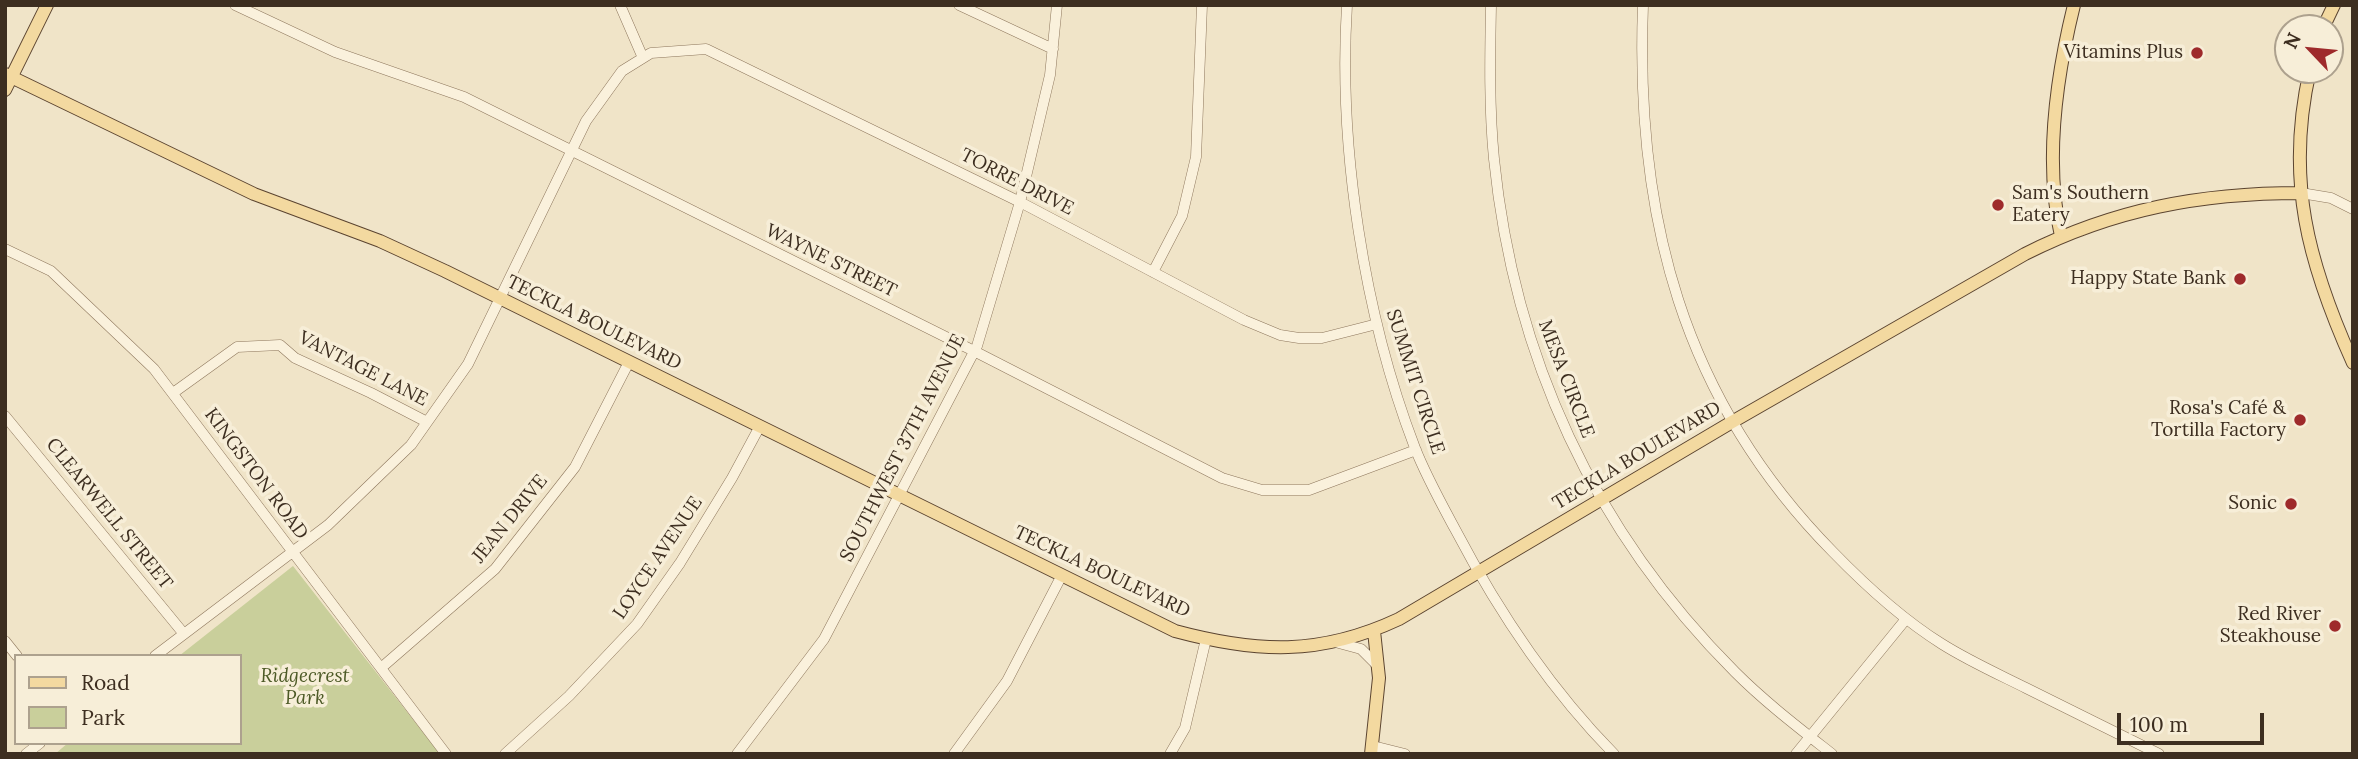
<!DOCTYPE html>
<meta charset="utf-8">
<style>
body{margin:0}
#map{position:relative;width:2358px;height:759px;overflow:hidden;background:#f0e4c8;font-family:Lora,serif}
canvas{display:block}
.frame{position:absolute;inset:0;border:7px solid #3d2e20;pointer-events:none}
.legend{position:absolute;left:14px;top:654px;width:228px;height:91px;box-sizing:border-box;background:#f7eed8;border:2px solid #ada18e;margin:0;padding:9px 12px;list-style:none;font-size:21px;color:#3d2e20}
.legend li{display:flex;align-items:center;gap:14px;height:35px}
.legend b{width:35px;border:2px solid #ada18e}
.north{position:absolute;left:2274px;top:14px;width:70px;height:70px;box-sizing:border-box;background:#f7eed8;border:2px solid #ada18e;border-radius:50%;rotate:296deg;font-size:19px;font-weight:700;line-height:28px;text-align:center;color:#3d2e20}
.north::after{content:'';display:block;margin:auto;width:24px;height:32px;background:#9e2a2b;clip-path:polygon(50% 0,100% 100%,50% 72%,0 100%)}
.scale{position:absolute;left:2117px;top:713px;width:147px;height:32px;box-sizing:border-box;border:4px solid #3d2e20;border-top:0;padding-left:9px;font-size:21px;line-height:24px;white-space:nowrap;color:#3d2e20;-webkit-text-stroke:5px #f7eed8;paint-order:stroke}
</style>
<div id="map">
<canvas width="2358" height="759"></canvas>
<div class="frame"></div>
<ul class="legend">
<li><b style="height:9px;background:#f3d9a0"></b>Road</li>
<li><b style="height:19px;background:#c9cf9b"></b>Park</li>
</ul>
<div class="north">N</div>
<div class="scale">100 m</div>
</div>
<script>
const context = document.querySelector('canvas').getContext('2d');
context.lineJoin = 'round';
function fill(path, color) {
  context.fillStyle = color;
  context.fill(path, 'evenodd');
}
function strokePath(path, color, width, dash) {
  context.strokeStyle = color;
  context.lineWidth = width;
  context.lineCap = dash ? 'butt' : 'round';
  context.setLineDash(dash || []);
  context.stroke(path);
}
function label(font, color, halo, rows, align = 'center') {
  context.font = font + ' Lora,serif';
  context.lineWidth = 7;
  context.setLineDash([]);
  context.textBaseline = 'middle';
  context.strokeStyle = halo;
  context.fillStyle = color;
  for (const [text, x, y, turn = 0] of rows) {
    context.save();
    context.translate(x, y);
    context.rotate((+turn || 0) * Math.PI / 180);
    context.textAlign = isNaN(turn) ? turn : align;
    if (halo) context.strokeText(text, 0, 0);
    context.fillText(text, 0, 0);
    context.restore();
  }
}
fill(new Path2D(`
 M293,566L440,754H55L68,743H240V656H179Z`), '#c9cf9b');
const minor = new Path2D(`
 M235,5L335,52L464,97L974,351L1222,478L1262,490H1309L1416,450
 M620,5L643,58
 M959,5L1053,49
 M1347,5C1338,148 1364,315 1415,448C1426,476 1441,503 1455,529C1498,611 1549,688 1614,754
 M1491,5C1490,57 1489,108 1494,159C1514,357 1594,531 1735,672C1765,702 1799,728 1832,754
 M1643,5C1635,216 1682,399 1833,552C1866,586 1902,619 1942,644C1969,661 1998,674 2026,688C2071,710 2115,732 2159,754
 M2301,193L2331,198L2353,209
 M5,249L51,271L154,369L446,754
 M1153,272L1182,216L1196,157L1202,5
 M173,393L237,347L280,345L295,358L371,393L427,422
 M5,416L184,634
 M5,641L17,656
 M1335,642L1361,649L1378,666
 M155,656L328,525L411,445L468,364L586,121L622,71L651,53L706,49L1020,202L1244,320L1280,335L1299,338H1322L1377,324
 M381,668L495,569L575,467L629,362
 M1373,746L1405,754
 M26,754L40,743
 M505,754L569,696L637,624L680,563L732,478L760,426
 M737,754L824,639L977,346L1020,202L1050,75L1057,5
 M954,754L1007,681L1062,575
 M1170,754L1185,728L1206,639
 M1796,754L1906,619`);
const major = new Path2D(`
 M2323,28L2334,5
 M2310,70C2285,179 2308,263 2353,363
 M5,74L254,194L380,241L445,271L1175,631C1257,653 1320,656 1399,619L1732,422L2025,254C2114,209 2201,193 2301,193
 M5,90L47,5
 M2061,236C2044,162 2056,78 2074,5
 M1371,754L1379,678L1374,631`);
strokePath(minor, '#8d765c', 11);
strokePath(major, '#5b4430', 14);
strokePath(minor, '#faf1dc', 10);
strokePath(major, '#f3d9a0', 12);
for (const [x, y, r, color] of [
 [2197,53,7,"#9e2a2b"],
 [1998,205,7,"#9e2a2b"],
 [2240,279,7,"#9e2a2b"],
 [2300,420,7,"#9e2a2b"],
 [2291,504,7,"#9e2a2b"],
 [2335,626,7,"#9e2a2b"]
]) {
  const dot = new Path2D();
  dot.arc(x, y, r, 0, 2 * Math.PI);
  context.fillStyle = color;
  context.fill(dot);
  strokePath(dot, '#f7eed8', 2.5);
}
label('19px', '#3d2e20', '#f7eed8', [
 ["Vitamins Plus",2183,53],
 ["Sam's Southern",2012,194,"left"],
 ["Eatery",2012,216,"left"],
 ["Happy State Bank",2226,279],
 ["Rosa's Café &",2286,409],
 ["Tortilla Factory",2286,431],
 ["Sonic",2277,504],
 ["Red River",2321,615],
 ["Steakhouse",2321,637]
], 'right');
label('19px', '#3d2e20', '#f7eed8', [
 ["TORRE DRIVE",1017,182,27],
 ["WAYNE STREET",831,261,26],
 ["TECKLA BOULEVARD",594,323,26],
 ["VANTAGE LANE",363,369,27],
 ["MESA CIRCLE",1566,379,69],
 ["SUMMIT CIRCLE",1415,382,72],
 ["SOUTHWEST 37TH AVENUE",903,448,-63],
 ["TECKLA BOULEVARD",1637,456,-31],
 ["KINGSTON ROAD",256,474,53],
 ["CLEARWELL STREET",109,514,51],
 ["JEAN DRIVE",510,519,-51],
 ["LOYCE AVENUE",658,558,-56],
 ["TECKLA BOULEVARD",1102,572,25]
]);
label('italic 19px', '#4d5a26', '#f7eed8', [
 ["Ridgecrest",305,677],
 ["Park",305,699]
]);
</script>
